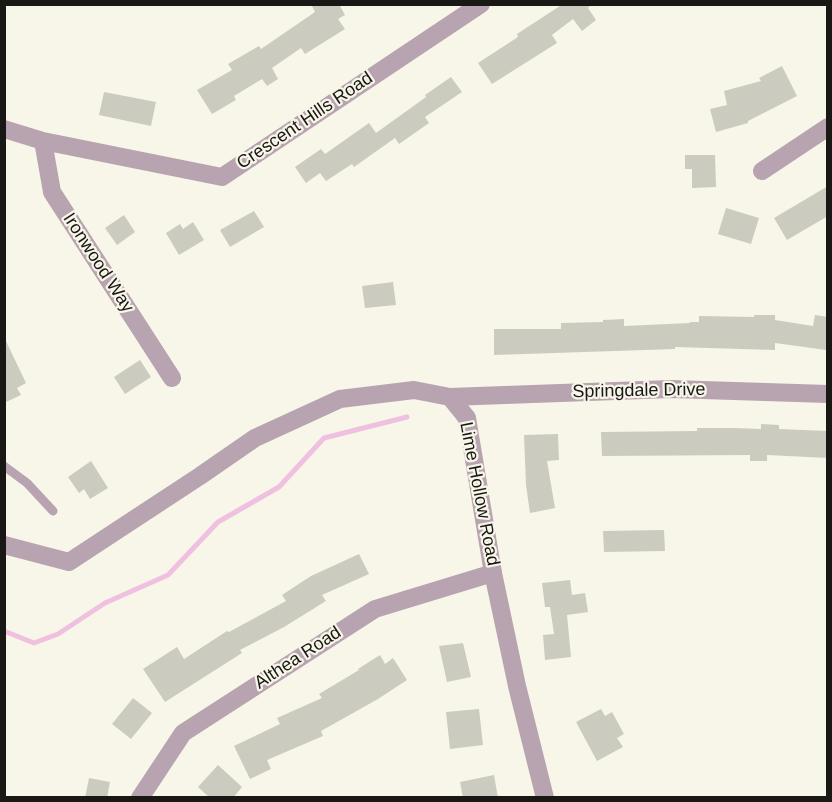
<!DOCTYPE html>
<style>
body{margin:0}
#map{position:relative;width:832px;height:802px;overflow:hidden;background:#f7f6e9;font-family:Arial,sans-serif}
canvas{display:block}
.frame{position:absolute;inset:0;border:6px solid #191814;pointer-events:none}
</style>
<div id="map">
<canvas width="832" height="802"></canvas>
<div class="frame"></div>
</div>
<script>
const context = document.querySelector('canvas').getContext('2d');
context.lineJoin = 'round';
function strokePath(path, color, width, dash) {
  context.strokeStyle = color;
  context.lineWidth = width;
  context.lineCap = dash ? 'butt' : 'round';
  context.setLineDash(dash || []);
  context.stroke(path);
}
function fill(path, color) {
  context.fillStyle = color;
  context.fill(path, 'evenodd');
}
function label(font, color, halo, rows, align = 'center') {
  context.font = font + ' Arial,sans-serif';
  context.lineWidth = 4.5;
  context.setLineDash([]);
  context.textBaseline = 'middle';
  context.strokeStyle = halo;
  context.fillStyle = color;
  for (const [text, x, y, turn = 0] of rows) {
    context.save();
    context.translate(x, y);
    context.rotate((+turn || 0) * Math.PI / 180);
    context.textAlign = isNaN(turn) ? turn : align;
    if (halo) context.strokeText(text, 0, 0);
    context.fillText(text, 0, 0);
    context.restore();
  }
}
strokePath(new Path2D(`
 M4,631L34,643L58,634L105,603L168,575L218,522L279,487L324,438L407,417`), '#f0c0e0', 5);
fill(new Path2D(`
 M311,4H339L345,15L338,19L345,29L305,54L301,48L272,68L278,79L267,86L262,79L234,96L236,100L212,114L197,90L232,70L228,64L259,46L261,49L315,12Z
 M563,4H592L588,8L596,20L582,31L573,19L552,35L557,43L492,84L478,63L518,37L517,34Z
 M782,66L797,96L748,121V123L716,132L710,109L727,105L724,91L761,81L759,78Z
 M451,77L462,92L425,117L429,123L399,144L395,138L354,167L352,164L326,181L320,173L306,183L295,167L321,149L325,154L369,123L376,133L426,97L425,95Z
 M104,92L156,102L151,126L99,115Z
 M685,155H715L716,187L692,188V169H685Z
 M828,186V216L787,240L774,218Z
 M726,208L759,218L751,244L718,234Z
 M254,211L264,227L230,247L220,230Z
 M124,215L135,232L117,245L105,228Z
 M193,222L204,240L179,255L166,233L180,224L183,229Z
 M393,282L396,305L365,308L362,286Z
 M754,315H775V320L813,326L815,315L828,317L826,350L775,343V350L675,347V349L494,355V329H561V323L603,322V320L624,319V326L690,323V322H699V316L754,317Z
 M4,337L26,383L17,388L21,395L4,403Z
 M140,360L151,377L125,394L114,377Z
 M761,424L779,425V429L828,431V458L767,455V461H750V455L602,456L601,432L697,431V428H734L761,429Z
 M558,434L559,460L547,461L555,508L530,513L526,485L524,435Z
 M91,461L108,488L90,499L84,489L79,493L68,477Z
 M664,530L665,551L604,552L603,531Z
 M359,554L369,574L322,595L326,601L284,627L240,650L242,653L165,702L143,669L177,647L184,659L227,631L229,632L286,601L282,595L311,576Z
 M570,580L572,595L585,593L588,612L567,615L571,657L545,660L543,635L554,634L550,607H545L542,583Z
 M463,643L471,677L447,682L439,646Z
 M380,655L385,664L393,658L407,680L378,699L321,731L323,736L267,760L271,769L250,779L234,746L280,724L277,718L322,698L319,694L359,670L358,669Z
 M133,698L152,713L131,739L112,724Z
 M479,709L483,745L450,749L446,712Z
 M601,709L605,716L612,712L624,734L617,738L623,747L597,761L576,722Z
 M218,765L242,787L233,798H210L198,787Z
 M494,775L498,798H463L460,782Z
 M89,778L110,782L107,798H85Z`), '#cccbbf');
strokePath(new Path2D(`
 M4,466L27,483L53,511`), '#b8a3b0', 9);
strokePath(new Path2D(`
 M4,129L43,141L222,177L481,4
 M43,141L52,192L172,378
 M762,171L828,127
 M450,397L671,389L828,394
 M140,798L183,733L375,609L493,573`), '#b8a3b0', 18);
strokePath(new Path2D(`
 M4,545L69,562L200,476L255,438L340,399L414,390L450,397L467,418L493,573L517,686L545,798`), '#b8a3b0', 18);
label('18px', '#191814', '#f7f6e9', [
 ["Crescent Hills Road",305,121,-34],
 ["Ironwood Way",98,263,57],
 ["Springdale Drive",639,391,-1],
 ["Lime Hollow Road",479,494,79],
 ["Althea Road",298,658,-33]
]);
</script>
